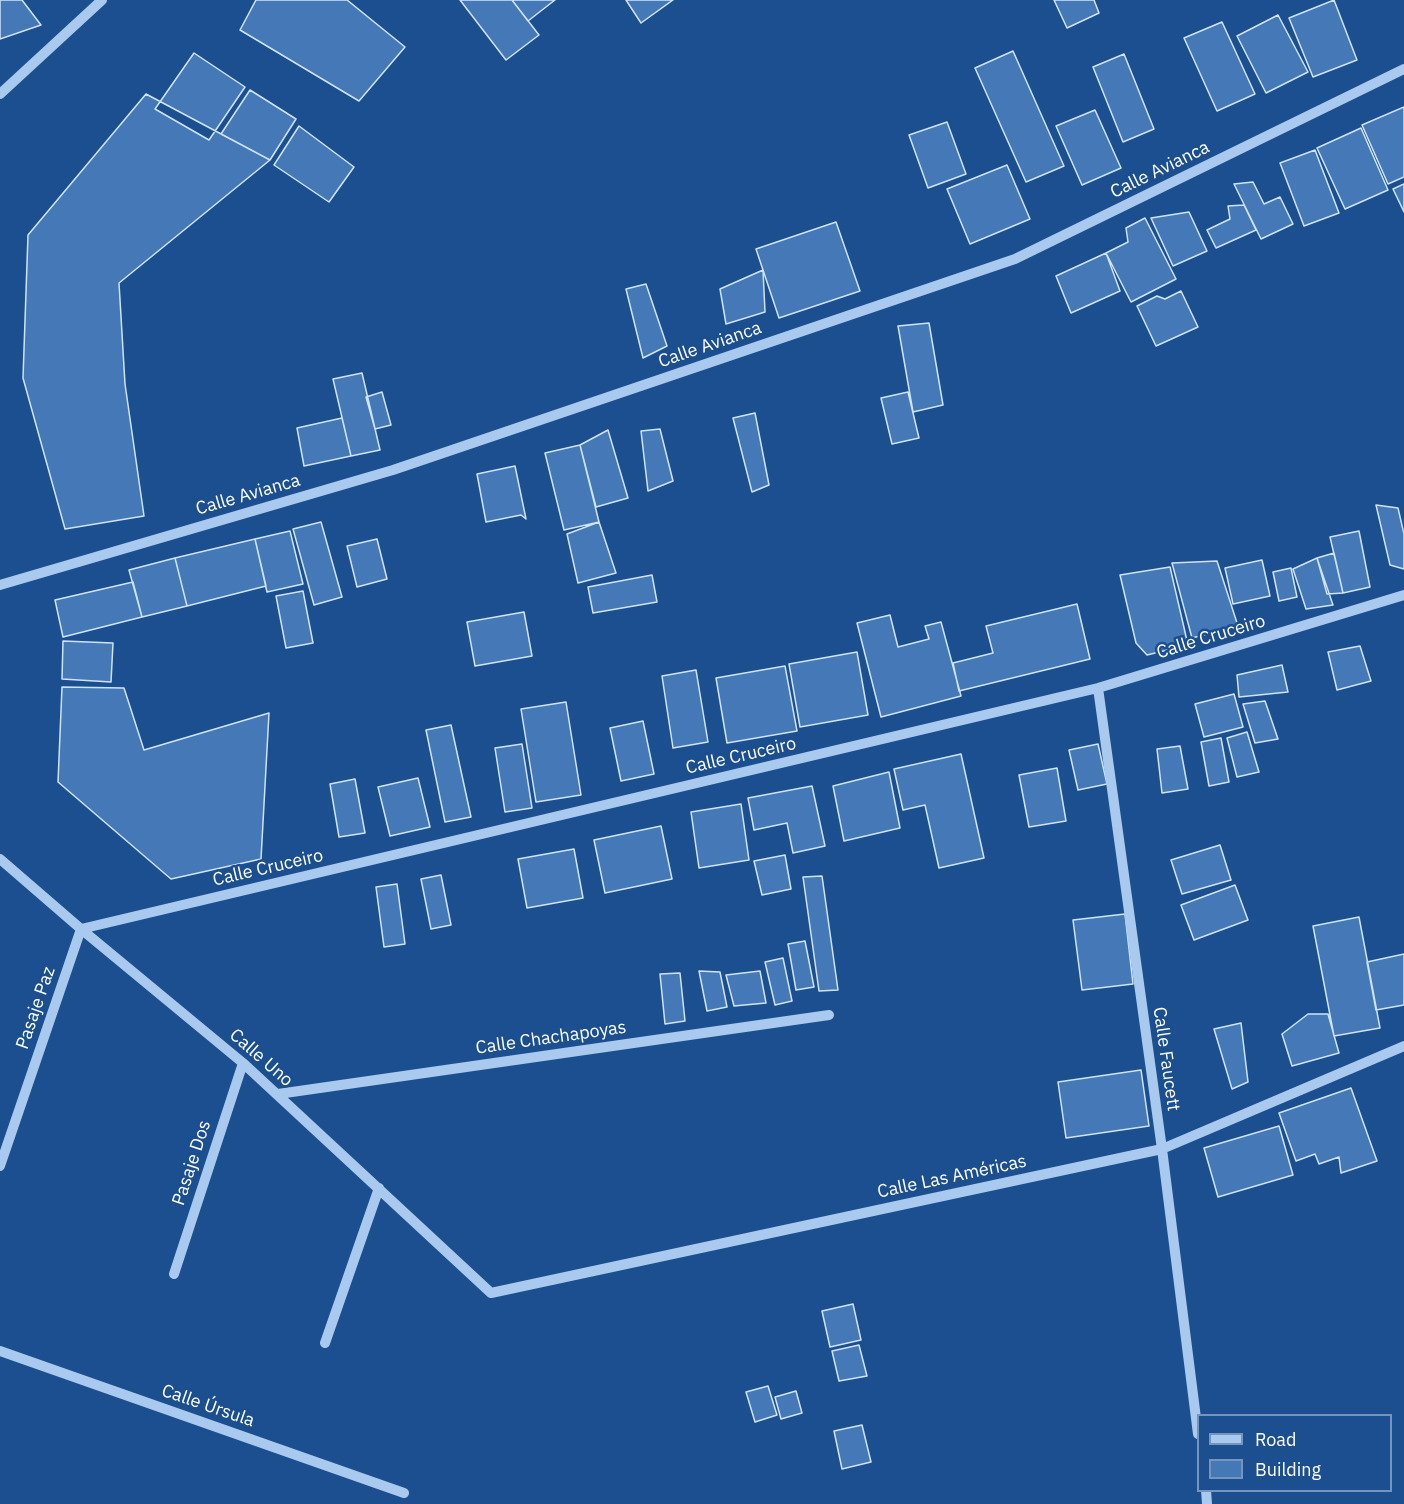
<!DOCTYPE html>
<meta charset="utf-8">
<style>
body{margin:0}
#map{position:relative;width:1404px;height:1504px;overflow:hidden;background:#1b4f8f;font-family:"IBM Plex Sans",sans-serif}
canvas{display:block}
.legend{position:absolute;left:1197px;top:1414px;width:195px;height:78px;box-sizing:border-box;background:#1b4f8f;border:2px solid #7695bc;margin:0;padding:8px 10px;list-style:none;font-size:18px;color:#fff}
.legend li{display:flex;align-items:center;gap:12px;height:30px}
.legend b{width:30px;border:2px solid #7695bc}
</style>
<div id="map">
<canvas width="1404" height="1504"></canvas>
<ul class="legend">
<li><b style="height:8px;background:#a9c9ee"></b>Road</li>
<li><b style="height:16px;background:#4478b7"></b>Building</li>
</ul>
</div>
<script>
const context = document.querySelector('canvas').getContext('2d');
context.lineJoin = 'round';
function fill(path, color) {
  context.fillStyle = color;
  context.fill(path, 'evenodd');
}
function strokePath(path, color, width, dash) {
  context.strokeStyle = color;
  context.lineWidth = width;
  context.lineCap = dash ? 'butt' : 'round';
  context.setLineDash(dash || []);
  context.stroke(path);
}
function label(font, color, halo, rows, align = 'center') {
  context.font = font + ' "IBM Plex Sans",sans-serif';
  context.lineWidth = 5;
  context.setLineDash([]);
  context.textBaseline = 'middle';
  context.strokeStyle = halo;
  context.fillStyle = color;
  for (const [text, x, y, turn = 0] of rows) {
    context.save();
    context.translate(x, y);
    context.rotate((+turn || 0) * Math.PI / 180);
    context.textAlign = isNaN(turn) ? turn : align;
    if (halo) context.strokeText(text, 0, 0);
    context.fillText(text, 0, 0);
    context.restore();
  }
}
const building = new Path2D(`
 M0,0H22L41,25L0,39Z
 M256,0H347L405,47L359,101L240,30Z
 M460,0H512L539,35L506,60Z
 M512,0H555L528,21Z
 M626,0H673L641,23Z
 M1054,0H1094L1099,13L1067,28Z
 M1334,0L1357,60L1313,77L1289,18Z
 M1278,15L1308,72L1266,93L1237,36Z
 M1222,22L1255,94L1217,111L1184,38Z
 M1013,51L1064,166L1026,182L975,68Z
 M194,53L245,87L209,140L155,109Z
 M1124,54L1154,129L1123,142L1093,67Z
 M250,90L296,119L270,160L221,134Z
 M146,94L270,160L119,283L125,384L144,516L65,529L23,378L28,235Z
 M1404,107V177L1388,184L1362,125Z
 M1095,110L1121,168L1082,185L1056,126Z
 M947,122L966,174L928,188L909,135Z
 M299,126L354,167L329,202L274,165Z
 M1361,128L1388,190L1345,209L1317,148Z
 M1315,150L1339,213L1304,226L1280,163Z
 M1007,165L1030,219L970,244L947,189Z
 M1253,182L1264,204L1280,197L1293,224L1261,239L1234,184Z
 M1404,184V212L1393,189Z
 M1244,205L1256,230L1216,248L1207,230L1230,219L1228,206Z
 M1189,212L1207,251L1173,266L1151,218Z
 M1145,218L1176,279L1131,302L1106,253L1128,242L1126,228Z
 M836,222L860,291L779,318L756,249Z
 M1106,253L1120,291L1071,313L1056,276Z
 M763,270L765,312L726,324L720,289Z
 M646,284L667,346L643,358L626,289Z
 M1181,291L1198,327L1156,346L1137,306L1157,296L1165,299Z
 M929,323L943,405L913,412L898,326Z
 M362,373L380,450L351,456L333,379Z
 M382,392L391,425L375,429L366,397Z
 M908,392L919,438L892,444L881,398Z
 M755,413L769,485L752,492L733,418Z
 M342,418L351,456L304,466L297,428Z
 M660,429L673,481L648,491L641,431Z
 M608,430L628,498L596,507L580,445Z
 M580,445L599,522L564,530L545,453Z
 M515,466L526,519L521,515L486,522L477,474Z
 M1376,505L1398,508L1404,534V569L1390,565Z
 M321,522L342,597L314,605L293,529Z
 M599,522L616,573L578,583L567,534Z
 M290,531L303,584L267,592L255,539Z
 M1359,531L1370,587L1343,593L1330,537Z
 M255,539L266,586L187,606L175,558Z
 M377,539L387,579L357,587L347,546Z
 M1334,553L1343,593L1327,594L1317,558Z
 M175,558L187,606L142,617L129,570Z
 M1317,558L1333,605L1306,609L1293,569Z
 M1262,560L1270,596L1233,604L1225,568Z
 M1217,561L1238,626L1192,638L1172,563Z
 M1170,567L1188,645L1147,655L1136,643L1120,575Z
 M1291,568L1297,597L1279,601L1273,572Z
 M652,575L657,602L593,613L588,587Z
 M133,582L142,617L63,637L55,600Z
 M303,591L313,643L286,648L276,596Z
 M1077,604L1090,659L959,691L953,663L993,653L986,626Z
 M524,612L532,656L475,666L467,622Z
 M890,615L898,647L929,639L925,626L941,622L961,696L881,717L857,623Z
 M63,641L113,643L111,682L62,679Z
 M1360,646L1371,681L1337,690L1328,652Z
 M857,652L868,715L800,727L789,664Z
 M1282,665L1288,692L1239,697L1237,675Z
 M785,666L797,731L727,743L716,678Z
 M696,670L708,742L673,748L662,676Z
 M62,687L124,688L144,750L269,713L261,859L171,879L58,782Z
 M1234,694L1243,727L1204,737L1195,704Z
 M1265,701L1278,739L1255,743L1243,704Z
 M566,702L581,795L536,802L521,709Z
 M643,721L654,774L621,781L610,728Z
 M451,725L471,817L445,822L426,730Z
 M1247,732L1259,772L1237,777L1227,738Z
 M1221,738L1229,782L1209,786L1201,742Z
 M522,744L532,808L505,812L495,748Z
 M1098,744L1107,784L1078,790L1069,750Z
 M1180,746L1188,789L1162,793L1157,749Z
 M961,754L984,858L939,868L925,805L903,810L894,769Z
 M1057,768L1066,821L1029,827L1019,775Z
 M889,772L900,828L844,841L833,786Z
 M418,778L430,827L390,836L378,787Z
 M355,779L365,833L339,837L330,784Z
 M812,786L825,846L793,853L787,823L754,830L748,798Z
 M741,804L749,860L699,868L691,812Z
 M661,826L672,879L605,893L594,840Z
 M1220,845L1231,880L1182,894L1171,860Z
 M574,849L583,898L527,908L518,859Z
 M785,855L791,889L762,895L754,861Z
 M441,875L451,925L431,929L421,879Z
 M822,876L838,990L819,991L803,877Z
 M397,884L405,944L384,947L376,887Z
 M1235,885L1248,920L1194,940L1181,905Z
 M1125,914L1133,984L1082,990L1073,920Z
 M1359,917L1380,1028L1334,1036L1313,926Z
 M805,941L814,987L796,990L788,944Z
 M1404,954V1005L1376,1010L1367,962Z
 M783,958L792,1001L775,1005L765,962Z
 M699,971L720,972L727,1007L707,1011Z
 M760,971L766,1003L734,1006L726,975Z
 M680,973L685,1021L665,1024L660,974Z
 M1308,1014H1328L1339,1053L1292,1066L1282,1034Z
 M1241,1023L1248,1082L1232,1089L1214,1029Z
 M1141,1070L1149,1126L1066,1138L1058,1082Z
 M1351,1088L1377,1161L1341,1173L1339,1157L1319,1164L1315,1154L1296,1161L1279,1113Z
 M1279,1126L1293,1175L1218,1197L1204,1148Z
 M853,1304L861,1340L830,1347L822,1311Z
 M859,1345L867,1376L839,1381L832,1351Z
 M768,1386L777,1415L755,1422L746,1392Z
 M796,1391L802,1413L781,1419L775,1397Z
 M862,1425L871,1462L842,1469L834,1431Z`);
fill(building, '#4478b7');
strokePath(building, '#cfe3fa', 1.5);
strokePath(new Path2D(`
 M0,94L102,0
 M0,585L393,470L1015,259L1404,69
 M1098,688L1162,1149L1198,1434
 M0,859L81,929L243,1063L491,1293L1162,1149L1404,1046
 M278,1094L829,1015
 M0,1166L81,929L1098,688L1404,595
 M174,1274L243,1063
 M325,1343L379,1188
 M0,1351L404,1493
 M1206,1490L1207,1504`), '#a9c9ee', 10);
label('18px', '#fff', '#1b4f8f', [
 ["Calle Avianca",1160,170,-26],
 ["Calle Avianca",710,345,-19],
 ["Calle Avianca",248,495,-16],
 ["Calle Cruceiro",1211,637,-17],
 ["Calle Cruceiro",741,756,-13],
 ["Calle Cruceiro",268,868,-13],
 ["Pasaje Paz",36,1008,-71],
 ["Calle Chachapoyas",551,1038,-8],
 ["Calle Uno",261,1058,41],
 ["Calle Faucett",1166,1059,82],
 ["Pasaje Dos",192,1163,-72],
 ["Calle Las Américas",952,1177,-12],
 ["Calle Úrsula",208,1406,19]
]);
</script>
